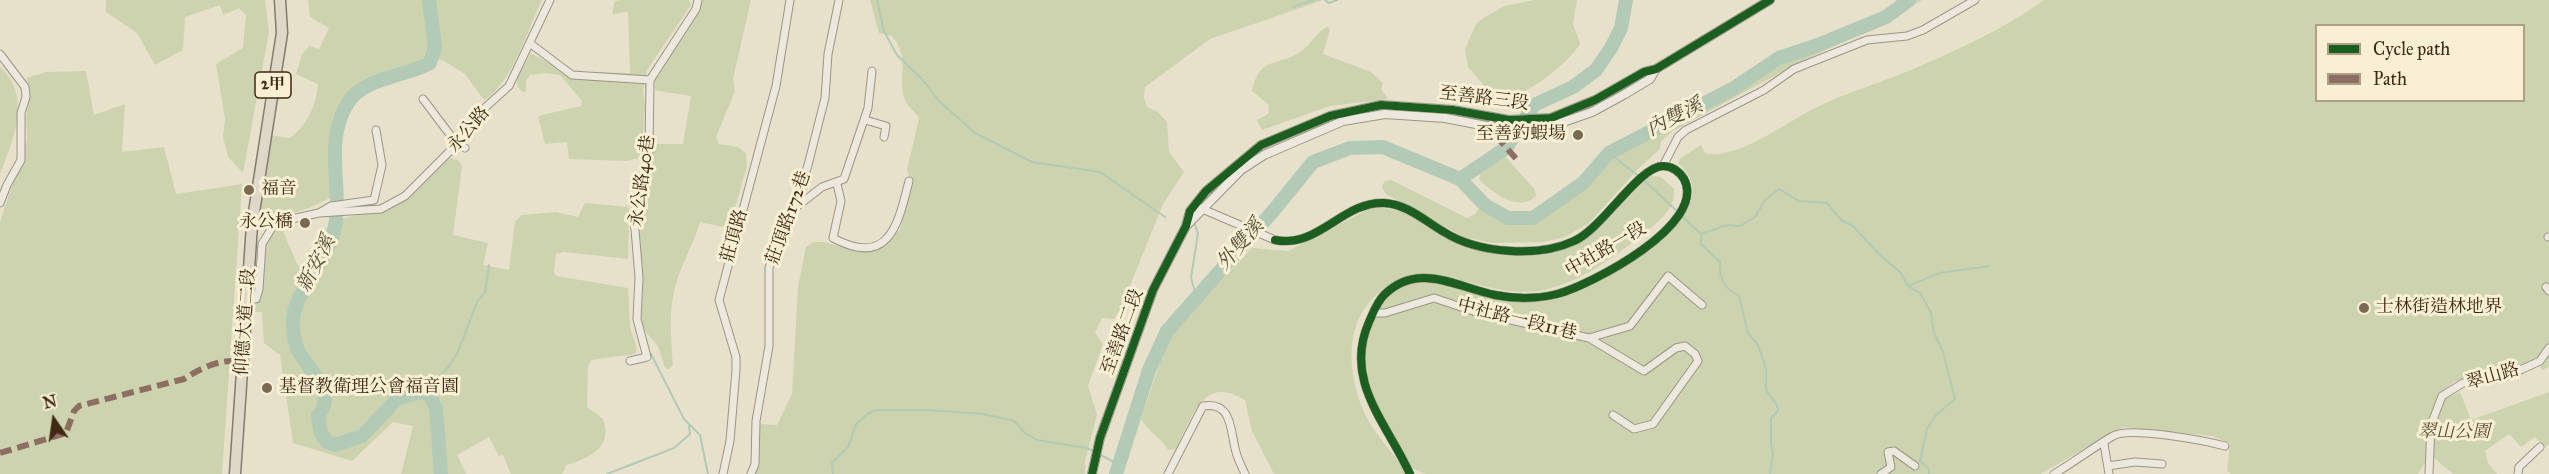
<!DOCTYPE html>
<meta charset="utf-8">
<style>
body{margin:0}
#map{position:relative;width:2549px;height:474px;overflow:hidden;background:#e7e1cb;font-family:"IM FELL Great Primer",serif}
canvas{display:block}
.legend{position:absolute;left:2315px;top:24px;width:210px;height:78px;box-sizing:border-box;background:#f8efd5;border:2px solid #aea087;margin:0;padding:8px 10px;list-style:none;font-size:18px;color:#3f2912}
.legend li{display:flex;align-items:center;gap:12px;height:30px}
.legend b{width:30px;border:2px solid #aea087}
.north{position:absolute;left:24px;top:390px;width:60px;height:60px;-webkit-text-stroke:4px #f8efd5;paint-order:stroke;rotate:347deg;font-size:16px;font-weight:700;line-height:24px;text-align:center;color:#3f2912}
.north::after{content:'';display:block;margin:auto;width:21px;height:27px;background:#3f2912;clip-path:polygon(50% 0,100% 100%,50% 72%,0 100%)}
</style>
<div id="map">
<canvas width="2549" height="474"></canvas>
<ul class="legend">
<li><b style="height:8px;background:#1b5e20"></b>Cycle path</li>
<li><b style="height:8px;background:#8d6e63"></b>Path</li>
</ul>
<div class="north">N</div>
</div>
<script>
const context = document.querySelector('canvas').getContext('2d');
context.lineJoin = 'round';
function fill(path, color) {
  context.fillStyle = color;
  context.fill(path, 'evenodd');
}
function strokePath(path, color, width, dash) {
  context.strokeStyle = color;
  context.lineWidth = width;
  context.lineCap = dash ? 'butt' : 'round';
  context.setLineDash(dash || []);
  context.stroke(path);
}
function label(font, color, halo, rows, align = 'center') {
  context.font = font + ' "IM FELL Great Primer","Noto Serif TC",serif';
  context.lineWidth = 6;
  context.setLineDash([]);
  context.textBaseline = 'middle';
  context.strokeStyle = halo;
  context.fillStyle = color;
  for (const [text, x, y, turn = 0] of rows) {
    context.save();
    context.translate(x, y);
    context.rotate((+turn || 0) * Math.PI / 180);
    context.textAlign = isNaN(turn) ? turn : align;
    if (halo) context.strokeText(text, 0, 0);
    context.fillText(text, 0, 0);
    context.restore();
  }
}
fill(new Path2D(`
 M106,0H265L269,32L243,173L228,157L223,137L225,119L216,64L243,48L246,15L239,8L223,15L220,5L185,17L183,50L155,65L137,33L106,12Z
 M308,0H542C528,28 512,84 484,100L465,74L442,60H425L398,70L346,97L329,155L332,197L309,208L262,222L256,218L269,135L289,138L293,136C308,122 317,104 318,84L296,74L302,54L309,46L319,49L329,28L310,17Z
 M621,0H689L691,5L647,70L643,90L645,106L642,152L638,158L627,161L569,159L567,142L545,144L538,116L581,106L582,101L560,75L546,73L530,75L526,81V91L523,92L519,89L516,79L531,53L575,78L584,79L598,72L630,73L628,12L612,14L615,1Z
 M700,0H751L733,79L735,91L716,137L719,144L738,147L746,153L747,166L731,222L723,227L700,222C694,242 684,260 677,280C668,309 671,335 673,365L669,369L665,368L658,346L645,331L639,313L643,275L639,240L640,204L654,144H683L691,96L659,91L655,89V80Z
 M870,0H1323L1210,39L1145,87L1144,97L1147,107L1158,112L1167,122L1169,152L1184,172L1163,204L1121,308L1114,319L1102,318L1095,333L1103,344L1088,386L1097,415L1085,461V474H755L760,424L777,425L792,394L798,286L806,247L813,242H824L856,250H868L877,248L893,237L900,229L912,184L907,170L919,118C915,111 907,107 905,100C896,74 912,61 892,36L879,33Z
 M1534,0H1577L1573,24L1580,43C1571,63 1520,99 1499,103L1468,67L1465,49L1476,24L1483,18L1505,6Z
 M1911,0H1922L1896,17L1798,63L1673,131L1661,141L1660,149L1639,168L1589,223L1565,237L1543,242L1492,243L1464,237L1386,194L1382,187L1384,182L1391,180L1467,218L1475,214L1479,208L1519,221H1529L1542,216L1589,183L1625,147L1786,60L1884,19Z
 M2044,0H2549V367L2542,370L2536,360L2508,373L2466,378L2453,382L2441,393L2427,427L2428,458L2418,474H2231L2227,471L2230,443L2212,436L2123,427L2040,474H1425C1420,470 1413,470 1410,466C1402,458 1397,444 1392,435C1366,390 1350,357 1380,308C1389,294 1401,282 1419,280C1443,278 1483,297 1511,301C1565,307 1664,255 1688,207C1697,191 1692,174 1678,163L1681,158L1701,145L1705,153C1737,161 1788,121 1817,107C1845,93 1877,84 1906,72C1953,52 2003,30 2044,0ZM2316,26H2524V100H2316Z
 M1328,26L1330,30L1323,54L1371,72L1383,83L1381,89L1388,99L1330,106L1262,130L1257,120L1268,114L1269,105L1252,91C1260,53 1282,68 1304,49C1313,41 1317,32 1328,26Z
 M0,67C32,96 14,139 0,174Z
 M86,71L94,115L125,104L122,152L164,147L176,194L242,184L222,474H0V222L27,140L26,117L30,91L26,78L46,72Z
 M1503,154L1535,190L1536,196C1519,213 1492,193 1479,179L1481,171Z
 M449,158L458,160L462,166L453,235L488,243L483,265L509,270L515,221L522,215L556,212L578,217L585,203L629,207L628,259L564,252L556,254L554,272L556,276L628,288L630,327L637,349L635,354L591,360L588,366L587,407L603,419C614,447 588,459 566,465L562,474H511L503,455L499,456L489,437L457,455L466,474H401L413,426L393,422L352,461L293,443L280,355L264,343L262,312H253L252,301L258,300L264,244L274,230L283,231L297,264L301,267L309,265C317,255 314,241 323,231C346,209 375,218 401,202C421,191 431,171 449,158Z
 M1653,176L1661,177L1674,189C1677,210 1653,226 1638,238C1610,260 1580,282 1544,290C1500,298 1468,277 1427,275C1411,274 1398,279 1385,288C1343,316 1346,372 1365,414C1375,436 1395,453 1406,474H1274L1252,431L1245,400C1202,374 1192,418 1176,449L1168,450C1161,437 1148,432 1141,419L1169,336L1252,248L1288,251L1369,209C1416,201 1446,249 1492,252C1505,253 1564,248 1574,244C1589,237 1603,225 1614,213C1626,200 1635,180 1653,176Z
 M2460,392L2471,420L2549,392V444L2545,447L2535,437L2521,447L2509,434L2485,451L2488,463L2497,474H2453L2432,456L2433,426L2445,399Z`), '#ccd3ae');
strokePath(new Path2D(`
 M877,0L884,31L897,55L922,79L940,102L975,133L1032,162L1100,172L1165,217
 M1325,0L1329,3L1337,0
 M1293,7L1314,0
 M646,85L647,103
 M1609,153L1646,182L1701,234V244L1720,262C1719,279 1724,288 1739,296L1748,333L1758,345L1766,369V390L1777,405L1778,411L1771,418V444L1773,453L1770,474
 M1195,225L1198,233L1191,278L1196,295
 M1701,234L1727,225L1740,226L1755,217L1765,200L1779,189L1799,201L1827,203L1842,221L1853,226L1879,254L1900,272L1908,286L1920,293L1931,313L1933,330L1943,352L1955,399L1936,415L1927,429L1920,461L1929,469V474
 M1908,286L1939,273L1989,266
 M651,354L684,419L700,435L708,474
 M422,392L447,369L458,352L477,302L485,292L489,265
 M607,474L674,448L690,434L689,426
 M833,474L832,463L848,447L856,424L869,413L876,410H928L983,414L1014,421L1025,433L1037,440L1087,448L1118,464`), '#b2cab6', 2);
strokePath(new Path2D(`
 M429,0L435,47L430,63C408,76 364,78 349,101C322,142 344,187 334,231C327,263 291,293 293,326C293,333 295,345 299,352C307,367 329,386 324,404C324,408 320,413 318,416L321,433L327,442L335,445L362,436L398,398L422,392L429,395L436,408L441,474
 M1460,179L1506,148L1534,105L1573,87L1596,70L1611,48L1621,28L1626,0
 M1116,474L1149,370L1167,331L1274,210L1313,162L1350,148L1383,147L1460,179L1485,205L1508,218H1533L1583,183L1609,153L1734,88L1779,58L1818,45L1886,17L1909,0`), '#b2cab6', 14);
const minor = new Path2D(`
 M531,44L572,75L650,80L649,152L634,218L639,277L637,319L647,357L630,361
 M0,54L25,87L26,97L21,113V160L7,185L0,203
 M650,80L696,9L698,0
 M423,99L457,144L465,148
 M865,120L886,126L884,137
 M1663,166L1678,137L1686,130L1764,90L1794,69L1867,40L1907,36L1923,30L1975,0
 M837,184L841,201L833,238C889,268 898,225 909,181
 M795,208L822,187L844,179L868,108L872,71
 M1200,208L1275,240C1318,249 1343,201 1384,203C1407,204 1425,221 1444,232C1477,253 1538,258 1574,241C1602,229 1639,166 1663,166C1672,166 1680,172 1684,179C1708,224 1591,285 1557,294C1537,299 1515,299 1495,295C1456,287 1418,261 1384,295C1377,302 1373,313 1369,322C1343,381 1387,423 1410,474
 M319,213L331,206L374,200L382,165L376,130
 M2548,237H2549
 M2546,287L2549,291
 M248,299H256L259,289L262,244L273,226L282,221L319,213L381,209L405,196L457,144L478,114L509,86L550,0
 M1373,313H1385L1434,298L1476,312L1589,338L1644,371L1676,348L1685,346L1695,354L1698,361L1653,424L1634,429L1613,415
 M1589,338L1630,326L1668,276L1702,305
 M2104,444L2109,474
 M2108,466L2135,462L2162,464
 M723,474L730,441L736,370V357L719,300L776,86L790,0
 M751,474L755,464L756,421L769,346V268L777,242L795,208L808,165L825,98L828,54L839,0
 M1168,474L1203,406C1233,401 1230,431 1236,452C1238,460 1242,467 1245,474
 M1881,474L1891,467L1888,452L1894,451L1915,466
 M2054,474C2074,462 2094,447 2113,436C2129,426 2206,441 2225,446
 M2429,474L2431,425L2442,396L2463,383L2503,378L2540,361L2549,348
 M2518,474L2519,467L2540,447`);
const tertiary = new Path2D(`
 M1186,226L1241,170L1264,155L1343,121L1385,114L1445,118L1507,130L1549,127L1592,112L1625,94L1650,79L1656,69
 M1092,474L1100,438L1153,290L1186,226L1190,211L1206,191L1261,145L1330,116L1381,105L1453,110L1509,120L1551,118L1595,100L1644,72L1656,69L1770,0`);
const primary = new Path2D(`
 M235,474L252,225L282,33L280,0`);
strokePath(minor, '#9b9585', 9);
strokePath(tertiary, '#9b9585', 10);
strokePath(primary, '#827c6e', 13);
strokePath(minor, '#ece8dd', 7);
strokePath(tertiary, '#ece8dd', 8);
strokePath(primary, '#dfd8c8', 10);
strokePath(new Path2D(`
 M1496,136L1520,163
 M0,453L66,433L74,411L79,406L184,379C198,370 215,361 232,361L236,369`), '#8d6e63', 6, [12, 6]);
strokePath(new Path2D(`
 M1275,240C1318,249 1343,201 1384,203C1407,204 1425,221 1444,232C1477,253 1538,258 1574,241C1602,229 1639,166 1663,166C1672,166 1680,172 1684,179C1708,224 1591,285 1557,294C1537,299 1515,299 1495,295C1456,287 1418,261 1384,295C1377,302 1373,313 1369,322C1343,381 1387,423 1410,474
 M1092,474L1100,438L1153,290L1186,226L1190,211L1206,191L1261,145L1330,116L1381,105L1453,110L1509,120L1551,118L1595,100L1644,72L1656,69L1770,0`), '#1b5e20', 8);
for (const [x, y, r, color] of [
 [1578,135,6,"#7a6953"],
 [249,190,6,"#7a6953"],
 [305,223,6,"#7a6953"],
 [2364,308,6,"#7a6953"],
 [267,388,6,"#7a6953"]
]) {
  const dot = new Path2D();
  dot.arc(x, y, r, 0, 2 * Math.PI);
  context.fillStyle = color;
  context.fill(dot);
  strokePath(dot, '#f8efd5', 2);
}
for (const [x, y, w] of [
 [273,85,36]
]) {
  const box = new Path2D();
  box.roundRect(x - w / 2, y - 13, w, 26, 4.5);
  context.fillStyle = '#f8efd5';
  context.fill(box);
  strokePath(box, '#3f2912', 1.5);
}
label('bold 16px', '#3f2912', null, [
 ["2甲",273,85]
]);
label('18px', '#3f2912', '#f8efd5', [
 ["至善路三段",1484,99,7],
 ["永公路",469,130,-49],
 ["永公路40巷",643,181,-82],
 ["莊頂路172巷",789,218,-70],
 ["莊頂路",735,236,-74],
 ["中社路一段",1606,250,-30],
 ["中社路一段11巷",1517,320,14],
 ["仰德大道二段",246,322,-86],
 ["至善路二段",1123,332,-70],
 ["翠山路",2493,377,-16]
]);
label('18px', '#3f2912', '#f8efd5', [
 ["至善釣蝦場",1566,135,"right"],
 ["福音",261,190],
 ["永公橋",293,223,"right"],
 ["士林街造林地界",2376,308],
 ["基督教衛理公會福音園",279,388]
], 'left');
label('italic 18px', '#5c5033', '#f8efd5', [
 ["翠山公園",2454,433]
]);
label('italic 20px', '#564f39', '#f8efd5', [
 ["內雙溪",1675,118,-27],
 ["外雙溪",1241,245,-49],
 ["新安溪",317,264,-63]
]);
</script>
